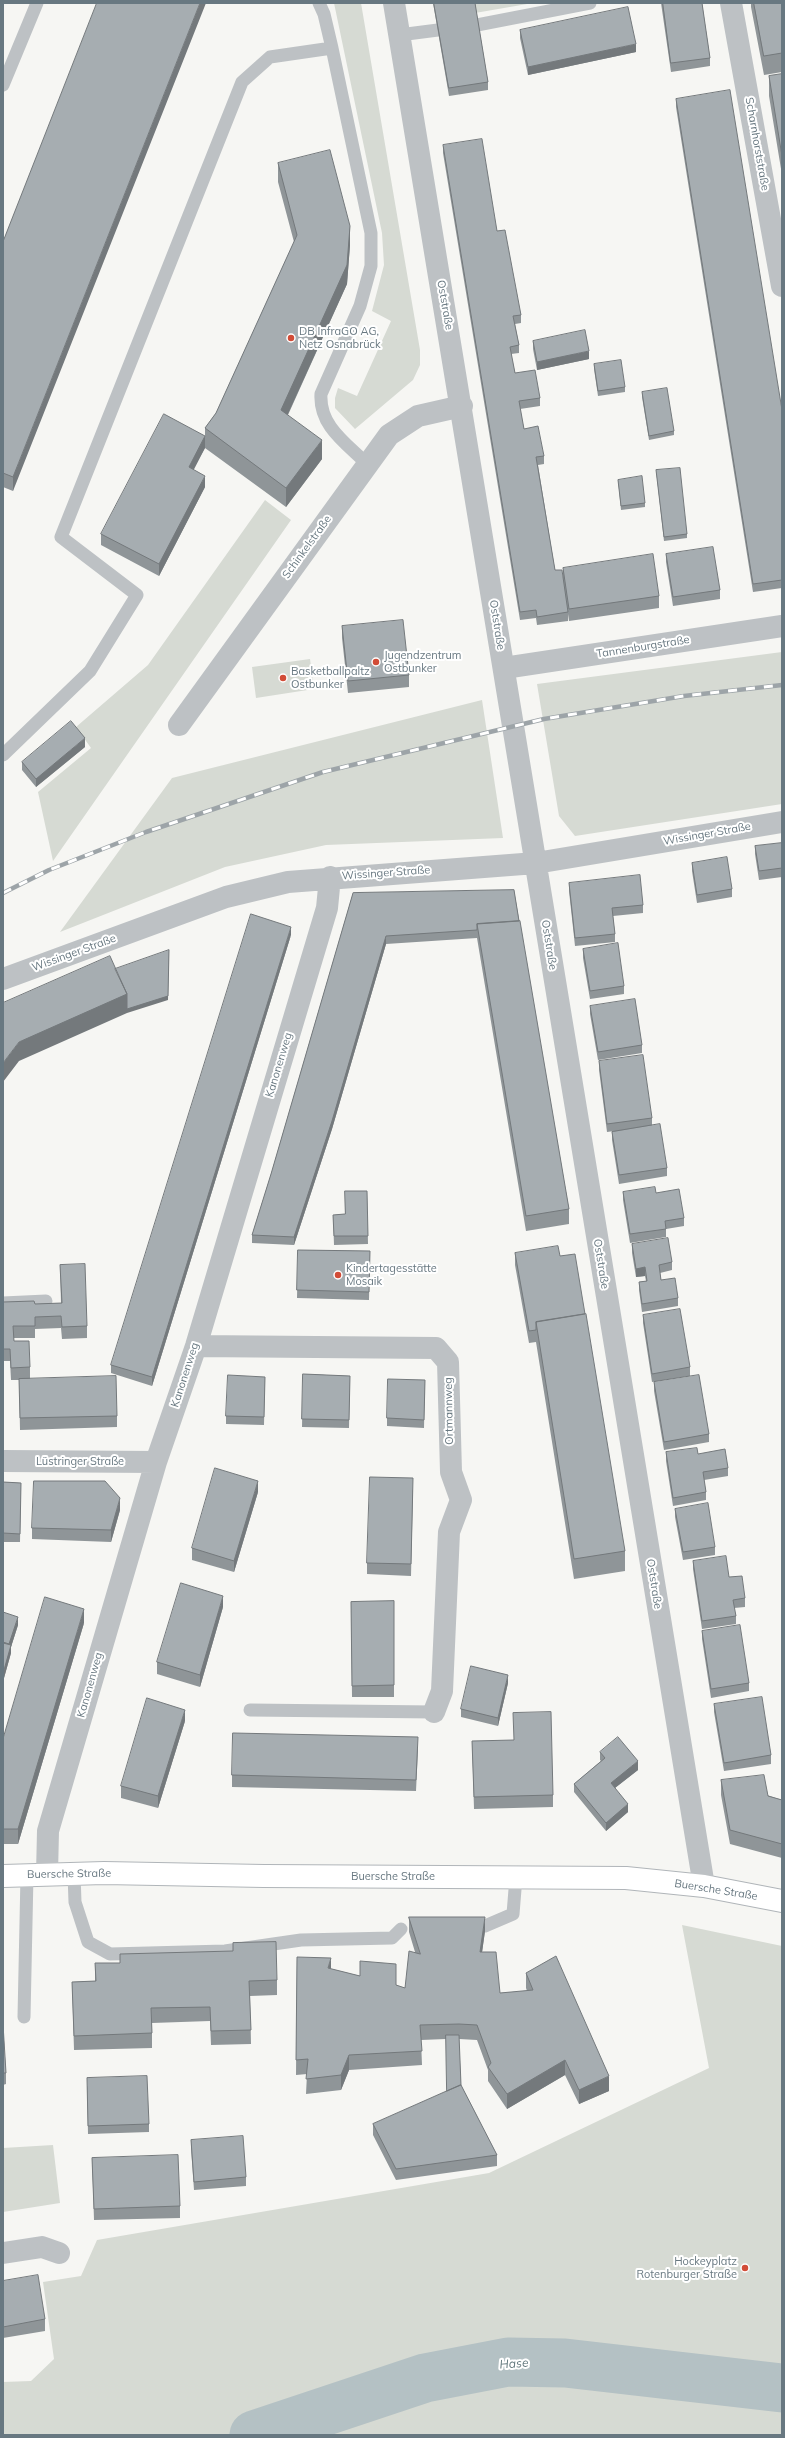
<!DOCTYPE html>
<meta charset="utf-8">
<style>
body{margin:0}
#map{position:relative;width:785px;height:2438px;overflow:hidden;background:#f6f6f3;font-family:Mulish,sans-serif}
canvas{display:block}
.frame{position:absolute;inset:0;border:4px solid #687881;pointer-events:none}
</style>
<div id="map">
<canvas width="785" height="2438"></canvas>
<div class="frame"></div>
</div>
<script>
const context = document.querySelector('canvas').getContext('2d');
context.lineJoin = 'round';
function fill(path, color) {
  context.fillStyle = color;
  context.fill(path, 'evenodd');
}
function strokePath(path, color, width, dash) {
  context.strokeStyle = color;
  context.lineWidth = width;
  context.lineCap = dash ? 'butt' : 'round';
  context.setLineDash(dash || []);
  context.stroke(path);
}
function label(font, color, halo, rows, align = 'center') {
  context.font = font + ' Mulish,sans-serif';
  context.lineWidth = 4;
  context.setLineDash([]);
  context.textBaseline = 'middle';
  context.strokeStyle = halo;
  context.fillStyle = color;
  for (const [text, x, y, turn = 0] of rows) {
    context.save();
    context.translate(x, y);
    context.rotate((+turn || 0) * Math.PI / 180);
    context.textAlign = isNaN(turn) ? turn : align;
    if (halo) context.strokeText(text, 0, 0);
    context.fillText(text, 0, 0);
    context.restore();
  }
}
fill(new Path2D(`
 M334,3H361L420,350V365L413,380L355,429L335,408V398L338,388L357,396L391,321L372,311L384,265L382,233Z
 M474,3H533L475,13Z
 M265,500L291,520L53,861L38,792L91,748L76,727L148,665Z
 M782,652V804L575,836L559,816L537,684Z
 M310,659L314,689L256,698L252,667Z
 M482,700L503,838L326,845L225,867L60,932L172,778Z
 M682,1925L782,1946V2435H3V2382L31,2381L54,2359L43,2282L81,2276L97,2240L489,2173L709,2068Z
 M53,2145L60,2203L3,2212V2148Z`), '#d6dad3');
strokePath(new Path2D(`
 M254,2435L425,2378L508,2362L565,2363L782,2388`), '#b4c1c4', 49);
const secondary = new Path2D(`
 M3,1876L104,1873L264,1876L626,1878L704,1886L782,1901`);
strokePath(secondary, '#b0b5b9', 24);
strokePath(new Path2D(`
 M319,3L324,14L332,48
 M477,25L590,3
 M399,35L438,30
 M3,85L37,3
 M3,755L90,671L137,595L61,537L242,82L270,57L332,48L371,233V266L360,306L321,394C319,426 346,443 367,464
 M3,1303L46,1301
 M250,1710L434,1712
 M74,1874L75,1902L88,1942L110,1954L225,1951L301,1940L392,1938L401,1929
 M485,1926L513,1914L516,1877
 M24,2017L27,1875`), '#bdc1c4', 13);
strokePath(new Path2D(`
 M394,3L704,1886
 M731,3L782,286
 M504,668L782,626
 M179,725L389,435L418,416L462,406
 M3,979L226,897L288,882L536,863L782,822
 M196,1346L436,1348L448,1362L451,1472L461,1500L449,1532L442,1691L434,1712
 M3,1461L156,1462
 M47,1874L48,1831L156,1462L196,1346L327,908L330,877
 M3,2253L42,2247L59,2253`), '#bdc1c4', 22);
strokePath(secondary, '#fff', 22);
const rail = new Path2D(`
 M3,893L49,870L146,832L323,772L544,719L684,696L782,685`);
strokePath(rail, '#9da4a8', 4.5);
strokePath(rail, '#fff', 3, [9]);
fill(new Path2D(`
 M97,3L13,491L3,487V242Z
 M433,3H475L488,82V90L449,96Z
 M661,3H702L710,58V66L671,72Z
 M751,3H782V72L764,75L751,7Z
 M520,30L636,52L528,75L520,38Z
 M782,74V175L769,96V76Z
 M676,99L782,410V588L753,592L676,107Z
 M443,145L497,231L521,315V323L515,324L519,345V353L511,354L515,373L540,398V406L520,409L524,429L544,456V464L538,465L555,570L563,578V568L659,596V608L569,621L568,614V621L537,625L536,618L520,620L443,153Z
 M278,163L350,245L347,284L288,415L322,459L286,507L205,448L193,469L205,487L159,576L101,545V534L205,436V428L216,413L294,242L278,182Z
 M533,341L589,359L537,370L533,349Z
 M594,364L625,387V392L598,396L594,369Z
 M642,392L674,431V435L649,440L642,397Z
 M656,470L687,534V538L664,541Z
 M618,480L645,503V507L621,510Z
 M666,554L720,590V599L673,606L666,562Z
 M342,626L409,675V687L348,693L342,638Z
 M85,747L36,787L22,770V762Z
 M782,843V877L759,880L755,854V846Z
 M692,863L732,889V897L697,903L692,871Z
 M569,883L643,905V913L613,916L615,934V942L575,946L569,891Z
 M514,890L569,1209V1224L526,1231L477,938L386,944L332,1129L294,1245L252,1243V1235L271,1174L353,893Z
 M291,935L152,1386L111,1373V1365Z
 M583,949L624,986V994L590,999L583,958Z
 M590,1006L642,1045V1053L598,1060L590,1014Z
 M599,1061L652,1118V1125L667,1168V1176L619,1184L612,1140V1132L614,1131L607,1132L599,1070Z
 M367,1191L368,1244L334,1245L333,1215L345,1214Z
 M623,1192L656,1193L684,1218V1226L666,1229V1237L630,1243L623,1200Z
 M632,1244L672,1262V1270L660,1273L661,1280L678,1298V1306L642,1312L639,1290V1282L646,1281L645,1276L636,1277L632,1253Z
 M298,1250L370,1251L369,1300L297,1298Z
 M515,1253L560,1256L625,1551V1571L574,1579L536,1342L529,1343L515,1265Z
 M60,1265L87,1326V1338L62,1339L61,1328L35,1329V1338H14V1341L30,1367V1379L117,1416V1427L20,1430L19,1380H11L10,1361H3V1302L35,1304L61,1303Z
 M643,1315L690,1367V1376L652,1382L643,1323Z
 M303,1374L350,1376L349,1428L302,1427Z
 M265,1377L264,1425L226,1424V1416Z
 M425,1380L424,1428L387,1426V1418Z
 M654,1382L709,1434V1442L664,1450L654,1391Z
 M3,1409L4,1421V1429H3Z
 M666,1452L698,1454L728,1468V1476L704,1480L706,1492V1500L673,1506L666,1461Z
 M3,1482L21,1483L20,1542H3Z
 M413,1489L411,1576L367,1574V1563Z
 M258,1492L234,1572L192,1560V1548Z
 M675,1509L715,1547V1555L683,1560L675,1517Z
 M120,1510L111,1542L32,1539V1528Z
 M693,1561L729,1577L745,1598V1607L734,1608L736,1616V1624L702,1629L693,1569Z
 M394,1601V1697H352L351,1602Z
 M223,1607L200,1687L157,1674V1662Z
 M3,1612L18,1625L11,1647V1653L4,1678L3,1677Z
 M84,1623L18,1844H3V1739Z
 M702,1631L749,1683V1691L711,1698L702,1639Z
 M508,1683L498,1726L461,1717V1709Z
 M714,1704L771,1755V1764L724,1771L714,1712Z
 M185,1721L158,1808L121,1798V1786Z
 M472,1741L553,1795V1807L474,1809Z
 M418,1749L416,1791L232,1787V1775Z
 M600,1752L638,1770L615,1788L628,1812L606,1831L574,1792V1784L601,1761L600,1760Z
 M721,1780L782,1800V1858L730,1844L721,1795Z
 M409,1917L485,1931L482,1952L500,1993L527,1991L526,1988V1973L609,2091L579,2104L565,2075L507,2109L488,2081V2070L477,2040L459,2039L461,2085L497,2155V2166L396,2180L373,2135V2124L447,2091L446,2039L421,2040L422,2065L349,2070L341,2090L306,2094L307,2074L296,2075L297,1957L331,1969L360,1976L396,1985L405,1988L415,1952L409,1932Z
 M120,1954L277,1980V1995L250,1996L251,2044L211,2045L210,2021L152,2023V2048L74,2050L72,1982L95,1981V1963H120Z
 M3,2024L6,2073V2084L3,2085Z
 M87,2086L149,2124V2132L88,2134Z
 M191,2140L246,2177V2186L194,2190L191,2148Z
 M92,2158L180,2206V2218L94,2220Z
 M3,2281L45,2319V2331L3,2338Z`), '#8f9598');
fill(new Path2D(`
 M200,3H206L13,491V477Z
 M636,44V52L528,75V67Z
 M350,226V245L347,284L281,429V410Z
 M589,351V359L537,370V362Z
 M205,436V448L189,479V467Z
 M322,440V459L286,507V488Z
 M205,476V487L159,576V564Z
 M85,738V747L36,787V779Z
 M291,927V935L152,1386V1377Z
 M386,936V944L332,1129L294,1245V1237Z
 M169,950L168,1000L127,1013L19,1061L3,1082V1063L19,1042Z
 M645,1267V1276L636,1277V1269Z
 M258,1481V1492L234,1572V1561Z
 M120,1498V1510L111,1542V1530Z
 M223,1596V1607L200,1687V1675Z
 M84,1609V1623L18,1844V1829Z
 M18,1617V1625L11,1647V1653L4,1678V1670L9,1650V1644Z
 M508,1675V1683L498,1726V1718Z
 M185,1710V1721L158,1808V1796Z
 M638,1761V1770L611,1791V1783Z
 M628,1804V1812L606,1831V1823Z
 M485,1917V1931L480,1967V1952Z
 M331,1958V1973L328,1968Z
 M349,2055V2070L341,2090V2075Z
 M565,2060V2075L507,2109V2094Z
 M609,2076V2091L579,2104V2090Z`), '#74797c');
const building = new Path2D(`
 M97,3H200L13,477L3,473V242Z
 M434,3H475L488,82L449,88Z
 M663,3H702L710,58L671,63Z
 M754,3H782V53L764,56Z
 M628,7L636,44L528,67L520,30Z
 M782,74V156L769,76Z
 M730,90L782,410V580L753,584L676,99Z
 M482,139L497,231L505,230L521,315L513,316L519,345L510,347L515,373L535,370L540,398L519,401L524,429L538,426L544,456L536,457L555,570H562L568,612L537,617L536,610L520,612L443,145Z
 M330,150L350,226L347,265L281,410L322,440L286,488L205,428L216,413L297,235L278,163Z
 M585,330L589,351L537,362L533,341Z
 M621,360L625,387L598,391L594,364Z
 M667,388L674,431L649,436L642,392Z
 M164,414L205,436L189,467L205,476L159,564L101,534Z
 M680,468L687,534L664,537L656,470Z
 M642,476L645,503L621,506L618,480Z
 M713,547L720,590L673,597L666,554Z
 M653,554L659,596L569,609L563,568Z
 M403,620L409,675L348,681L342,626Z
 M71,721L85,738L36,779L22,762Z
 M782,843V868L759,871L755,846Z
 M727,857L732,889L697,895L692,863Z
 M640,875L643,905L612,908L615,934L575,938L569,883Z
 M514,890L519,921L477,924V930L386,936L332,1121L294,1237L252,1235L271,1174L353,893Z
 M251,914L291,927L152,1377L111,1365Z
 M520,921L569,1209L526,1216L477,924Z
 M618,943L624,986L590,991L583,949Z
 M169,950L168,996L127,1009V994L115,969Z
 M110,956L127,994L19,1042L3,1063V1003Z
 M635,999L642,1045L598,1052L590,1006Z
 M643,1055L652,1118L607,1124L599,1061Z
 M660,1124L667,1168L619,1175L612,1132Z
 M655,1187L656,1193L679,1189L684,1218L665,1221L666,1229L630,1234L623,1192Z
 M345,1191H367L368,1236H334L333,1215L345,1214Z
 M668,1238L672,1262L659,1265L661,1280L675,1278L678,1298L642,1304L639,1282L647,1281L645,1267L636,1269L632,1244Z
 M558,1246L560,1256L575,1254L585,1314L536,1322V1330L529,1331L515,1253Z
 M298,1250L370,1251L369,1292L297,1290Z
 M85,1264L87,1326L62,1327L61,1316L35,1317V1326H13L14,1341H29L30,1367L11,1368L10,1349H3V1302L34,1301L35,1304L62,1303L60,1265Z
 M680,1309L690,1367L652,1374L643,1315Z
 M586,1314L625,1551L574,1559L536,1322Z
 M303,1374L350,1376L349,1420L302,1419Z
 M228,1375L265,1377L264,1417L226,1416Z
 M699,1375L709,1434L664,1442L654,1382Z
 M116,1376L117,1416L20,1418L19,1379Z
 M388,1379L425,1380L424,1420L387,1418Z
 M697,1448L698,1454L725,1449L728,1468L703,1472L706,1492L673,1498L666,1452Z
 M215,1468L258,1481L234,1561L192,1548Z
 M370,1477L413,1478L411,1564L367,1563Z
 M34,1481H105L120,1498L111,1530L32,1528Z
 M3,1482L21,1483L20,1534L3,1533Z
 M708,1503L715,1547L683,1552L675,1509Z
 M726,1556L729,1577L742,1576L745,1598L733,1600L736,1616L702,1621L693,1561Z
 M181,1583L223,1596L200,1675L157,1662Z
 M45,1597L84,1609L18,1829H3V1739Z
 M394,1601V1685L352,1686L351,1602Z
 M3,1612L18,1617L9,1644L3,1642Z
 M740,1625L749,1683L711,1689L702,1631Z
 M3,1643L11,1645L4,1670L3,1669Z
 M471,1666L508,1675L498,1718L461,1709Z
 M762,1697L771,1755L724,1763L714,1704Z
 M147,1698L185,1710L158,1796L121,1786Z
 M551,1712L553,1795L474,1797L472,1741L514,1740L513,1713Z
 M233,1733L418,1737L416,1780L232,1775Z
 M618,1737L638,1761L611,1783L628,1804L606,1823L574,1784L605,1758L600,1752Z
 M764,1775L768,1796L782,1800V1844L730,1830L721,1780Z
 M409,1917H485L480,1952H496L500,1993L533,1990L526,1973L556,1956L609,2076L579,2090L565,2060L507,2094L488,2067L491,2063L477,2025L459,2024L420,2025L422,2051L349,2055L341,2075L306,2079L308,2059L296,2060L297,1957L331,1958L328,1968L360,1976V1961L396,1964V1985L405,1988L409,1951L420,1954Z
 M276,1942L277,1980L249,1981L251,2030L211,2031L210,2007L151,2008L152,2033L74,2036L72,1982L96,1981L95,1963H120V1954L233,1951V1943Z
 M3,2024L6,2073H3Z
 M446,2035H459L461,2085L447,2091Z
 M147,2076L149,2124L88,2126L87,2078Z
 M461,2085L497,2155L396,2169L373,2124Z
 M243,2136L246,2177L194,2182L191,2140Z
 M178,2155L180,2206L94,2209L92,2158Z
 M38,2275L45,2319L3,2327V2281Z`);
fill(building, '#a6adb1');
strokePath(building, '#74797c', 1);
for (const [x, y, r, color] of [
 [291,338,4,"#d24c37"],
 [376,662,4,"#d24c37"],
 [283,678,4,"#d24c37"],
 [338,1275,4,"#d24c37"],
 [745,2268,4,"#d24c37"]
]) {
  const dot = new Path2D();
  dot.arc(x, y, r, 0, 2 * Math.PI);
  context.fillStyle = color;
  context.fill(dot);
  strokePath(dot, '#fff', 1.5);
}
label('11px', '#687881', '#fff', [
 ["Scharnhorststraße",757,144,80],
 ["Oststraße",445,305,80],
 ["Schinkelstraße",307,547,-54],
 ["Oststraße",497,625,81],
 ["Tannenburgstraße",643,647,-9],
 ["Wissinger Straße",707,834,-10],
 ["Wissinger Straße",386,873,-4],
 ["Oststraße",549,945,81],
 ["Wissinger Straße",74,953,-20],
 ["Kanonenweg",279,1065,-73],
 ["Oststraße",601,1264,81],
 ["Kanonenweg",185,1375,-72],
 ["Ortmannweg",449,1411,-91],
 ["Lüstringer Straße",80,1462],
 ["Oststraße",654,1584,81],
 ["Kanonenweg",90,1685,-74],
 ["Buersche Straße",69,1874,-1],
 ["Buersche Straße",393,1877],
 ["Buersche Straße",716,1890,9]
]);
label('11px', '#687881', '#fff', [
 ["DB InfraGO AG,",299,332],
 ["Netz Osnabrück",299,345],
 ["Jugendzentrum",384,656],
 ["Ostbunker",384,669],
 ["Basketballpaltz",291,672],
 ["Ostbunker",291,685],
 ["Kindertagesstätte",346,1269],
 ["Mosaik",346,1282],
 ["Hockeyplatz",737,2262,"right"],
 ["Rotenburger Straße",737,2275,"right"]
], 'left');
label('italic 12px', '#63797e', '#fff', [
 ["Hase",514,2364,-4]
]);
</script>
